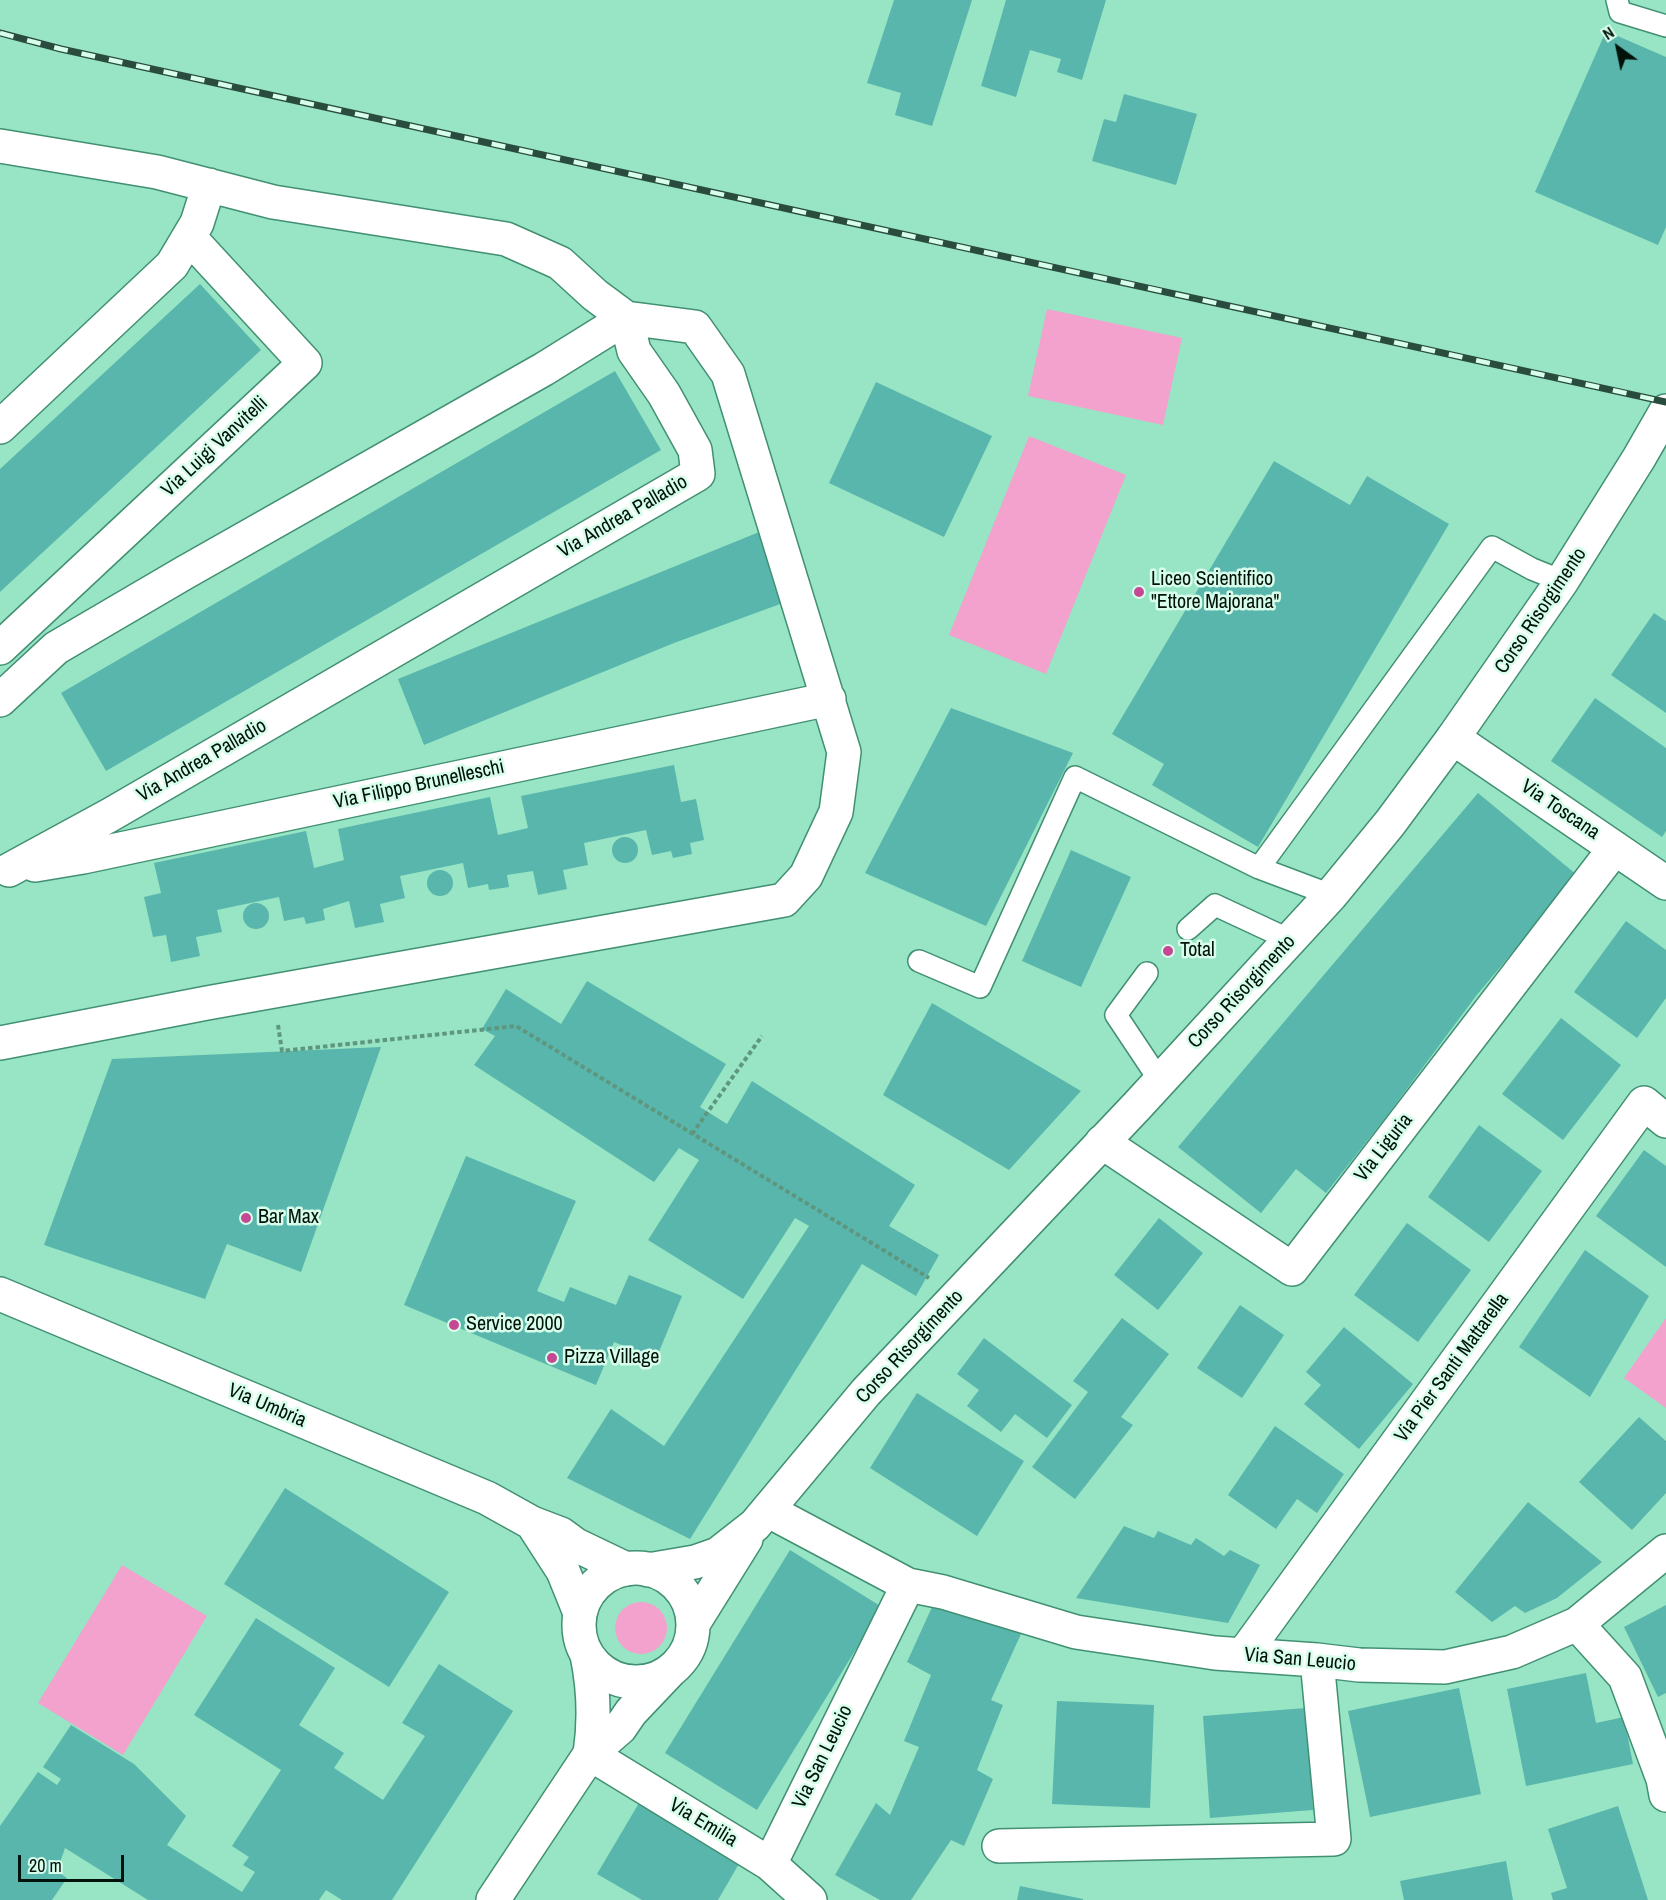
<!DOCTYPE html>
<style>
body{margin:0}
#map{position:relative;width:1666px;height:1900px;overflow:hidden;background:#97e5c4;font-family:"Archivo Narrow",sans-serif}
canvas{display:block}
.north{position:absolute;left:1588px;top:18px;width:60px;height:60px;-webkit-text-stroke:4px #d7fdeb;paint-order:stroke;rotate:327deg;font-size:16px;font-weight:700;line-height:24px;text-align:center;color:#00120a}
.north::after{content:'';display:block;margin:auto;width:21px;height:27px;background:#00120a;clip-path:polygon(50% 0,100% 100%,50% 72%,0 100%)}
.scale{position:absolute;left:18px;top:1855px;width:106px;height:27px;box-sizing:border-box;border:3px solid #00120a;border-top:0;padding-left:8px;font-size:18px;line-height:21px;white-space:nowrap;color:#00120a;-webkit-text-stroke:4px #d7fdeb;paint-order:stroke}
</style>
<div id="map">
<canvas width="1666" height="1900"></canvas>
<div class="north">N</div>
<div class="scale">20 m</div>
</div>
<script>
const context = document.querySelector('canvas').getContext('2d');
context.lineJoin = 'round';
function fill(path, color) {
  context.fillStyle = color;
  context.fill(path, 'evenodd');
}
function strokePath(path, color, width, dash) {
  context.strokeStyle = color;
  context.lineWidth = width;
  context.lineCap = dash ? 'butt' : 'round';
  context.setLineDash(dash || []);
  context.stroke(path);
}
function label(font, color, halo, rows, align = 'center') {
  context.font = font + ' "Archivo Narrow",sans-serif';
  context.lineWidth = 5;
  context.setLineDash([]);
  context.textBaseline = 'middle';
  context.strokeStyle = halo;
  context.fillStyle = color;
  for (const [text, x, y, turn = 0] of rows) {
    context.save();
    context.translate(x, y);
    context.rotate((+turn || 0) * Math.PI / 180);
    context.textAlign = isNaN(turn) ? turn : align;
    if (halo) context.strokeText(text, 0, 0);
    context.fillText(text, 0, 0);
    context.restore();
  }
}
fill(new Path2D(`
 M1047,309L1182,338L1163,425L1028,396Z
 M1029,436L1126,475L1046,674L949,635Z
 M1666,1318V1408L1624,1378Z
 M122,1565L207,1616L123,1755L38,1703Z
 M615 1628a26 26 0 1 1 52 0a26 26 0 1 1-52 0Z`), '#f2a2cd');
fill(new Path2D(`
 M894,0H972L932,126L895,115L901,93L867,83Z
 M1006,0H1106L1082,80L1057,72L1061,59L1030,50L1016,97L981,86Z
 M1606,31L1666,57V227L1658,245L1535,192Z
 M1124,94L1197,114L1176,185L1092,161L1104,119L1116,122Z
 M200,284L261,350L0,592V469Z
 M615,371L661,450L106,771L61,693Z
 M876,382L992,436L944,537L829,483Z
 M1274,461L1350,505L1367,476L1449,524L1258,847L1152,785L1164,764L1112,734Z
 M769,528L791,600L674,643L424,745L398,679Z
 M1654,613L1666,621V713L1611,675Z
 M1595,698L1666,748V831L1662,837L1551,761Z
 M951,708L1073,753L986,926L865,873Z
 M674,765L681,802L696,799L704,840L690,843L692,854L673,858L671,851L652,855L646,830L584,843L588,865L563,870L567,889L538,895L533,871L507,875L509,887L489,890L488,884L468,888L463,863L400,876L405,898L380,904L384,922L355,928L349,901L323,909L325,920L306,924L304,917L284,921L279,897L217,910L222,932L196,937L200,956L171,962L166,935L153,937L144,897L161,893L154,863L306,831L314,868L344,860L338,829L490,797L498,835L528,828L521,796Z
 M1478,793L1577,875L1476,996L1386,1117L1326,1193L1296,1169L1261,1213L1178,1147Z
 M612 850a13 13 0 1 1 26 0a13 13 0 1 1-26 0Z
 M1071,850L1131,877L1081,987L1022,961Z
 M427 883a13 13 0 1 1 26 0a13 13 0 1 1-26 0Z
 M243 916a13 13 0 1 1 26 0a13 13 0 1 1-26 0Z
 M1626,921L1666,950V998L1637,1038L1574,992Z
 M587,981L726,1064L700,1107L727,1124L752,1081L915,1185L889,1226L939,1255L916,1296L862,1264L690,1539L567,1478L611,1409L664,1446L809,1226L795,1218L743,1299L648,1240L699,1160L679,1148L654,1182L474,1065L495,1036L482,1029L506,989L561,1024Z
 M932,1003L1081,1091L1009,1170L883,1095Z
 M1561,1018L1621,1065L1563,1140L1502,1094Z
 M381,1047L301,1272L227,1244L205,1299L44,1245L112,1059Z
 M1479,1125L1542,1171L1489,1242L1428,1197Z
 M1644,1150L1666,1166V1267L1596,1216Z
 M466,1156L576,1201L537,1291L564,1302L570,1287L616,1305L629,1275L682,1296L656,1359L614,1342L596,1385L404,1305Z
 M1159,1218L1203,1253L1158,1310L1114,1275Z
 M1407,1223L1471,1270L1418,1342L1354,1295Z
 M1585,1250L1649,1296L1590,1397L1519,1347Z
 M1240,1305L1284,1335L1242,1398L1197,1368Z
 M1122,1318L1169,1354L1121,1417L1133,1425L1075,1499L1032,1467L1088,1392L1073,1381Z
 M1344,1327L1413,1384L1359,1449L1304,1404L1321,1385L1306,1372Z
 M984,1338L1072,1405L1047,1438L1015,1414L1001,1432L967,1406L979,1390L957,1374Z
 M917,1393L1024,1461L977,1536L870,1468Z
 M1639,1417L1666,1441V1493L1632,1530L1579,1482Z
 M1275,1426L1344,1474L1317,1513L1297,1499L1276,1529L1228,1495Z
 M285,1488L449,1592L389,1687L224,1584Z
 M1528,1502L1602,1562L1557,1598L1525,1613L1515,1606L1492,1622L1455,1592Z
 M1124,1526L1154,1538L1158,1531L1191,1545L1196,1538L1224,1556L1230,1550L1260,1565L1228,1623L1076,1598Z
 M790,1550L882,1607L757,1810L665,1753Z
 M937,1596L1021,1634L991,1700L1003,1705L977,1770L993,1779L964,1846L951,1840L911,1900H880L835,1875L876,1803L890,1815L919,1747L904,1741L931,1675L907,1662Z
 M1666,1605V1693L1658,1697L1624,1627Z
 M256,1618L335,1668L299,1725L344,1753L334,1768L383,1800L425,1736L402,1723L439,1664L513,1711L392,1900H342L326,1890L319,1900H148L65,1848L57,1871L67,1878L52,1900H0V1826L38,1772L57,1785L61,1779L43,1767L71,1725L134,1764L186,1816L167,1845L242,1892L255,1872L243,1865L249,1857L232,1846L281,1770L194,1715Z
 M1586,1673L1596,1723L1624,1717L1633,1764L1526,1786L1507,1689Z
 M1459,1688L1481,1794L1370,1817L1348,1711Z
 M1057,1701L1154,1705L1150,1808L1052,1804Z
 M1306,1708L1313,1810L1210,1818L1203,1716Z
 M639,1803L740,1862L718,1900H642L597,1874Z
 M1618,1806L1648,1900H1553L1551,1893L1567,1888L1548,1829Z
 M1506,1861L1513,1900H1404L1400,1881Z
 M1020,1886L1083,1899V1900H1017Z`), '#59b6ac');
const lane = new Path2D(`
 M1617,0L1620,12L1666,26
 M1331,895L1259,868L1492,547L1532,569L1562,581
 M1188,929L1215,905L1290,940
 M919,961L980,987L1075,777L1259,868
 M1147,973L1116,1015L1160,1081`);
const street = new Path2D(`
 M0,146L157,172L273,202L506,239L560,263L595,295L626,318L695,327L728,374L844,752L836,812L806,876L784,900L207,1003L0,1043
 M0,427L172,265L197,223L209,185
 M0,648L305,363L189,237
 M0,700L56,648L184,573L544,369L626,318L634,351L664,394L695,450L698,474L110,815L9,870
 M1453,738L1666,883
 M35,865L83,857L829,699
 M1102,1142L1292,1269L1615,848
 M0,1294L487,1498L532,1523L561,1534L576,1545L626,1569
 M769,1511L908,1585L943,1592L1076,1632L1215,1653L1317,1660L1359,1665L1445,1667L1512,1652L1577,1624L1666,1551
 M532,1523L563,1571L580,1613
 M1577,1624L1625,1677L1663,1779L1666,1795
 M1243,1655L1644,1103L1666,1121
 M590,1754L770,1864L810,1900
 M999,1846L1334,1839L1317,1660
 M770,1864L908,1585`);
const secondary = new Path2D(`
 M579 1625a57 57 0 1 1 114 0a57 57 0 1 1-114 0Z
 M648,1570L695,1562L718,1554L755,1525L866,1392L1137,1106L1331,895L1390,823L1453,738L1562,581L1639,458L1666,411
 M693,1624L746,1539
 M587,1655C594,1689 595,1721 590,1754
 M493,1900L590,1754L620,1728L631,1712L669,1672`);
strokePath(lane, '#429073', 24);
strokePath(street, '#429073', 36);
strokePath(secondary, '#429073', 36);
strokePath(new Path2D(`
 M278,1025L282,1051L516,1026L929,1278
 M692,1134L762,1036`), '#5e967e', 4, [4.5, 3]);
strokePath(lane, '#fff', 21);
strokePath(street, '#fff', 33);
strokePath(secondary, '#fff', 33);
const rail = new Path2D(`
 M0,33L61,49L1666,402`);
strokePath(rail, '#2a4c3e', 7);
strokePath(rail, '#d7fdeb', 4.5, [14]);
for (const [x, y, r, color] of [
 [1139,592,6,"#c64895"],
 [1168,951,6,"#c64895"],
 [246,1218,6,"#c64895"],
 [454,1325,6,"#c64895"],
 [552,1358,6,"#c64895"]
]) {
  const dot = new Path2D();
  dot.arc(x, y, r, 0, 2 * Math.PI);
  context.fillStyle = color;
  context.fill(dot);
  strokePath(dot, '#d7fdeb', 2);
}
label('20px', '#00120a', '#d7fdeb', [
 ["Via Luigi Vanvitelli",215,447,-43],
 ["Via Andrea Palladio",623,517,-30],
 ["Corso Risorgimento",1541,611,-56],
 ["Via Andrea Palladio",202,761,-30],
 ["Via Filippo Brunelleschi",419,785,-12],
 ["Via Toscana",1560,810,34],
 ["Corso Risorgimento",1242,992,-47],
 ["Via Liguria",1384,1148,-52],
 ["Corso Risorgimento",910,1347,-47],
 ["Via Pier Santi Mattarella",1452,1368,-54],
 ["Via Umbria",267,1406,23],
 ["Via San Leucio",1300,1660,5],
 ["Via San Leucio",823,1757,-64],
 ["Via Emilia",703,1823,31]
]);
label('20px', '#00120a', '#d7fdeb', [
 ["Liceo Scientifico",1151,580],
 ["\"Ettore Majorana\"",1151,603],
 ["Total",1180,951],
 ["Bar Max",258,1218],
 ["Service 2000",466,1325],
 ["Pizza Village",564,1358]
], 'left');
</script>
